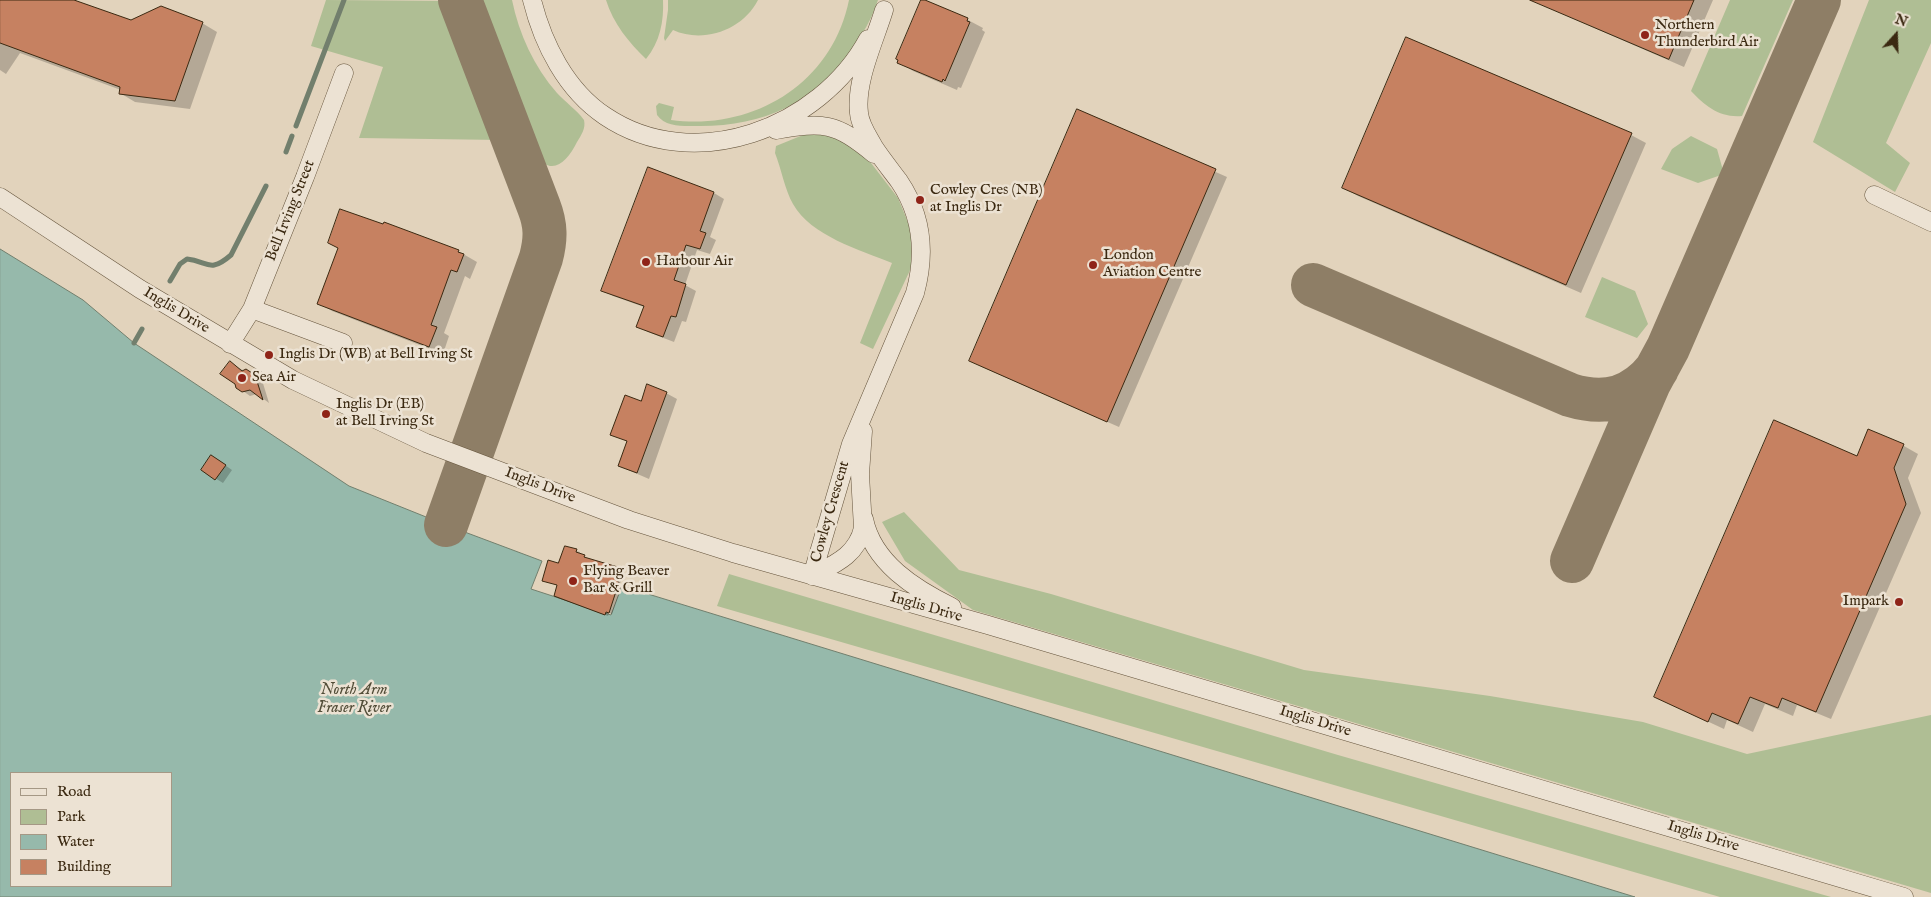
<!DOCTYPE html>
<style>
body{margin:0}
#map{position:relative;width:1931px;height:897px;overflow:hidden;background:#e2d3bc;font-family:"IM FELL English",serif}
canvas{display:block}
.legend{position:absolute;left:10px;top:772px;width:162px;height:115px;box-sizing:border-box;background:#ece2d3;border:1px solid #a59885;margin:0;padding:6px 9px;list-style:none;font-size:15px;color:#3b2911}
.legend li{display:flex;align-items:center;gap:10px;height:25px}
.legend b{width:25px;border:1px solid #a59885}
.north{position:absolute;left:1871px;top:10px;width:50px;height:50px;-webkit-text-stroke:4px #ece2d3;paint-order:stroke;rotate:20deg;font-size:14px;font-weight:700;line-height:20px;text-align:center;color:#3b2911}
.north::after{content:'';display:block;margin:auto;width:18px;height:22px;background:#3b2911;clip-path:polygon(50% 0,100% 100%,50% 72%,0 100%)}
</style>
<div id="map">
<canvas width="1931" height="897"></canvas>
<ul class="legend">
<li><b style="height:6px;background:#ece2d3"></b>Road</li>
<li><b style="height:14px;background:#afbe94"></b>Park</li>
<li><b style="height:14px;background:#96b9ab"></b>Water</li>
<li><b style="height:14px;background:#c68161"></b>Building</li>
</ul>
<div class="north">N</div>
</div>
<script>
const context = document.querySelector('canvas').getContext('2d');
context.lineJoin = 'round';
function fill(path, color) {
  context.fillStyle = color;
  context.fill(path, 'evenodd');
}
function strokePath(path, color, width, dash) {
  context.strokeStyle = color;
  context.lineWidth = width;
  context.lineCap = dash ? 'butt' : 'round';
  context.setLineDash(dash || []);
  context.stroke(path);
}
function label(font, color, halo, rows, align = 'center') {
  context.font = font + ' "IM FELL English",serif';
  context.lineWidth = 5;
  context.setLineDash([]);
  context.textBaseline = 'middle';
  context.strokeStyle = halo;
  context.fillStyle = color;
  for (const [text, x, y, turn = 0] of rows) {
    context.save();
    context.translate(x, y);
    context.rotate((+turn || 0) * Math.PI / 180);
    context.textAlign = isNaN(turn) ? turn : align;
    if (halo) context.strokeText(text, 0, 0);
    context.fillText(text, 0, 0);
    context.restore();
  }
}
fill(new Path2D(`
 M326,0L455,1L501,140L359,138L383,67L311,46Z
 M474,0H512C519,34 534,67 557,93C565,102 577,110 584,120C586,129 581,135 577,142C567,162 552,178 534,154Z
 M606,0H663C664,21 660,42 646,59C629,43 613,23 606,0Z
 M668,0H758C743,30 703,44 673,30L665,41L664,38L668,10Z
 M849,0H878C872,19 862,35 851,51C814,103 764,126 700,126C686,126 666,128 657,115L656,106L659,103L674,107L671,120C753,131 832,84 849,0Z
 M1730,0H1793L1742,116C1720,118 1705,106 1691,91Z
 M1869,0H1931V43L1886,143L1910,163L1895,192L1813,142Z
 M808,133H827L861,150L898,198L912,232V266L873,349L860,343L892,263C860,250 811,236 793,204C785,190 781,168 775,153L776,146Z
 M1691,136L1717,149L1724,174L1698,183L1661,169L1672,149Z
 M1602,277L1635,291L1648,324L1637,338L1585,317Z
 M904,512L959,570L1051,594L1304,670L1490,696L1643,722L1747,754L1931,715V893L973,610L905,561L882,522Z
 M729,574L1338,755L1831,897H1720L717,606Z`), '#afbe94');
const water = new Path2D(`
 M0,249L83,300L134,343L349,486L446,525L542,561L531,589L611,615L622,586L1635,897H0ZM11,773H171V886H11Z`);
fill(water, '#96b9ab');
strokePath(water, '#727f6d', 1);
fill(new Path2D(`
 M0,0H77L76,2L131,22L202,23L217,32L190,109L135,102L120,93L121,90L20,53L6,74L0,70Z
 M1530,0H1713L1684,67Z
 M925,1L968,20L983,28L982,30L985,32L961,88L958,87L957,90L913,71L899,62Z
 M1407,38L1631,135L1646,143L1581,293L1358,196L1344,188Z
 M1078,111L1227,177L1119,427L982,367Z
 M649,169L714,193L724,199L710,237L716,240L710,254L697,250L685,285L696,291L686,322L682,321L674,342L648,332L637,326L644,307L613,296L603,290Z
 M458,251L477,262L470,279L465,276L444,333L449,336L443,354L332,311L319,303Z
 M237,367L262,380L269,403L257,394L250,396L243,391Z
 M666,393L677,399L649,479L619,466L628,442L612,434L642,403Z
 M1869,431L1904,446L1918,454L1908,478L1921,513L1831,719L1797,705L1793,716L1765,704L1753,732L1727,720L1724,729L1655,697L1857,458Z
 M219,461L232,470L223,483L202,470Z
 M576,551L580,552L579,555L587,559L624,571L620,584L622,585L612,614L609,613L608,616L558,598V585L546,582L559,565Z`), '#0003');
strokePath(new Path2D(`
 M296,126L344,0
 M286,152L292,136
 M170,281L180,264L187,259C208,261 209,274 231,255L266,186
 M134,343L142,329`), '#727f6d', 5);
strokePath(new Path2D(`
 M1313,285L1570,395C1606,406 1634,398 1657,369
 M446,525L541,258C546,239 546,225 539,207L460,0
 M1572,561L1649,383L1668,348L1819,0`), '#8e7e66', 44);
const building = new Path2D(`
 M0,0H74L131,20L161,6L203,22L175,101L119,94L120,87L0,43Z
 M921,0H925L968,18L967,21L970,22L945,81L943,79L942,82L897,63L898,60L896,59Z
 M1530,0H1694L1669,59Z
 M1406,37L1632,133L1566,285L1342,188Z
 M1077,109L1216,169L1107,422L969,361Z
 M648,167L714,192L700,231L706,233L700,249L686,245L674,280L686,284L676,317L671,316L663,337L636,327L644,306L601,291Z
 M340,209L383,224L384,222L459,250L458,252L464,254L457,272L451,270L431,325L437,327L429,347L317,304L338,248L328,243Z
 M230,361L242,371L246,369L255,375L263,400L250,390L242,392L236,388L235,384L220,374Z
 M647,384L667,392L637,473L618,466L627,441L610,435L625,395L641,401Z
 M1774,420L1857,456L1868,429L1904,444L1894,468L1906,504L1816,712L1782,698L1778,708L1750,697L1738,724L1712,713L1708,722L1654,697Z
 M211,455L226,465L215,480L201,470Z
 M565,546L577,549L576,552L585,555L584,557L621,568L617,581L619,582L609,613L606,612L605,615L554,596L557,585L542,581L548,560L558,563Z`);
fill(building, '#c68161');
strokePath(building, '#3b2911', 1);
const minor = new Path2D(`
 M532,0C543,44 566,90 605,116C694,176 820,128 868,39
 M776,130C824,122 835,122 874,154
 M1874,195L1931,222
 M0,197L140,289L293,380L426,443L629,520L733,553L988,625L1904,897
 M252,309L343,343
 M230,344L252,309L305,177L344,73
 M864,519C873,563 915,589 952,607
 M812,576L851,444L915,293C926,253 922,215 899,181C890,169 882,159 874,147C868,136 860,125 859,113C855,81 875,40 884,10
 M812,576C835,564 857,555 863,528L860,474L863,431`);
strokePath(minor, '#65543c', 19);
strokePath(minor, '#ece2d3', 18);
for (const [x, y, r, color] of [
 [1645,35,5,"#8f2418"],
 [920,200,5,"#8f2418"],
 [646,262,5,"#8f2418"],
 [1093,265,5,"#8f2418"],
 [269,355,5,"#8f2418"],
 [242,378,5,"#8f2418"],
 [326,414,5,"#8f2418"],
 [573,581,5,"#8f2418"],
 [1899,602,5,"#8f2418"]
]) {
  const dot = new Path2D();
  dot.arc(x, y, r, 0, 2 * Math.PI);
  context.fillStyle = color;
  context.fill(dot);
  strokePath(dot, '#ece2d3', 2);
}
label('15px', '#3b2911', '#ece2d3', [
 ["Northern",1655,26],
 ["Thunderbird Air",1655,43],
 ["Cowley Cres (NB)",930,191],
 ["at Inglis Dr",930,208],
 ["London",1103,256],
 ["Aviation Centre",1103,273],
 ["Harbour Air",656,262],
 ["Inglis Dr (WB) at Bell Irving St",279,355],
 ["Sea Air",252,378],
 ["Inglis Dr (EB)",336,405],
 ["at Bell Irving St",336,422],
 ["Flying Beaver",583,572],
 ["Bar & Grill",583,589],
 ["Impark",1889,602,"right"]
], 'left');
label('15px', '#3b2911', '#ece2d3', [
 ["Bell Irving Street",291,211,-68],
 ["Inglis Drive",176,311,31],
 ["Inglis Drive",540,486,21],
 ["Cowley Crescent",831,512,-74],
 ["Inglis Drive",926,608,16],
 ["Inglis Drive",1315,722,17],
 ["Inglis Drive",1703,837,17]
]);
label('italic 16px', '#524d38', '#ece2d3', [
 ["North Arm",354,691],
 ["Fraser River",354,709]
]);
</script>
